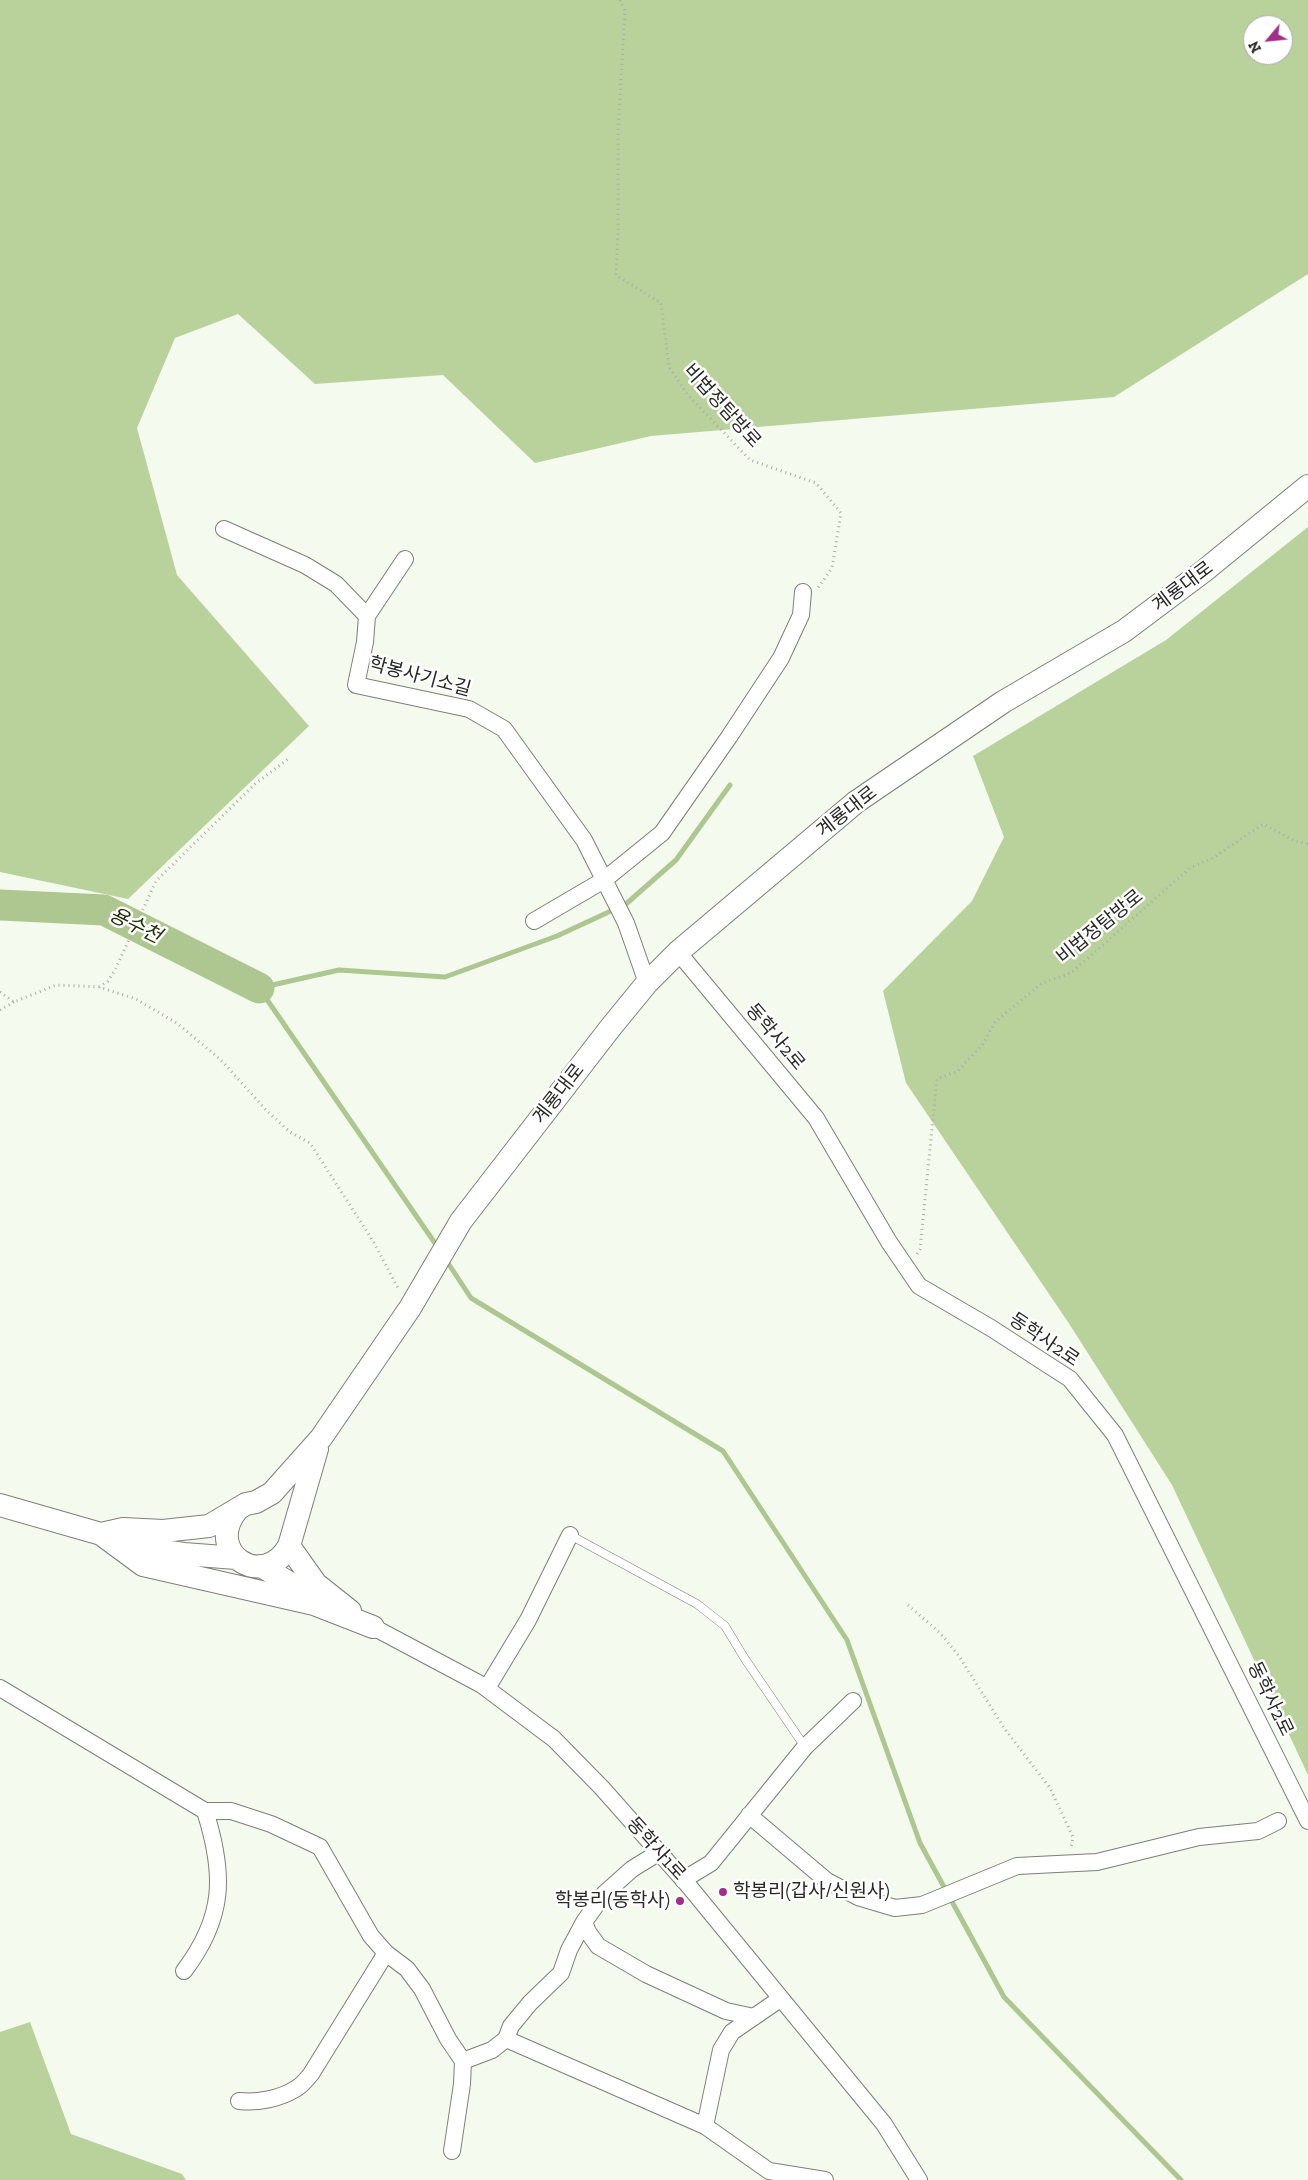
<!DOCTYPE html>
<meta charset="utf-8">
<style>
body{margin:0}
#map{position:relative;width:1308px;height:2180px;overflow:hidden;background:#f4faee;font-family:"Zilla Slab",serif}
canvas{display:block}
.north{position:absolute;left:1243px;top:15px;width:50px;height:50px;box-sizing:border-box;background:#fff;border:1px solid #a9aaa8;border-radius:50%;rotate:242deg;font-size:14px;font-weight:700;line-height:20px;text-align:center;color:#282a26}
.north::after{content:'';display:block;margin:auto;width:18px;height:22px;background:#a32e88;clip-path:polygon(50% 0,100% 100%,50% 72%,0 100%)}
</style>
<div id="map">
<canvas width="1308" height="2180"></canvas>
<div class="north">N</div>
</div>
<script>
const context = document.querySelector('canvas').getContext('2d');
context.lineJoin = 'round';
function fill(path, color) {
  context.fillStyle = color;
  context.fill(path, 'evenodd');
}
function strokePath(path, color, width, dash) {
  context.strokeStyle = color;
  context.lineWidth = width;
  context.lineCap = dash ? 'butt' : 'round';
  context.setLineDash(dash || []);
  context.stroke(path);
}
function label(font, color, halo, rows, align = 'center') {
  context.font = font + ' "Zilla Slab","Noto Sans KR",serif';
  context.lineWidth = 5;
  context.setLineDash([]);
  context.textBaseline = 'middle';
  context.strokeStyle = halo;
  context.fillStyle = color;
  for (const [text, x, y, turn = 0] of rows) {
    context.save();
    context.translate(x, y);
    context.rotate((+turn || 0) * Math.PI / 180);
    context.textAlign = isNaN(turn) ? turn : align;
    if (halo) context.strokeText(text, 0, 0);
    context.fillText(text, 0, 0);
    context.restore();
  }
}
fill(new Path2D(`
 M0,0H1308V274L1114,397L651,436L535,463L443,375L315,384L238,314L175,338L137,428L177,575L309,726L128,899L0,872ZM1253,25H1283V55H1253Z
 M1308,527V1775L1172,1485L1068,1322L906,1083L883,991L972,901L1004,837L973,756L1166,640Z
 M30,2022L71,2134L182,2174L186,2180H0V2032Z`), '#b9d29c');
strokePath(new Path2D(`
 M439,1249L259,988L339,970L445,977L557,936L626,904L676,860L730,785
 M446,1260L471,1298L723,1451L847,1640L920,1843L1004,1997L1181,2180`), '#aec791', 5);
strokePath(new Path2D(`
 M0,905L104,910L259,988`), '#aec791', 31);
const lane = new Path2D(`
 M570,1535L697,1604L725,1626L745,1659L805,1747`);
const street = new Path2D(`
 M224,529L305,565L336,584L367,616
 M405,559L367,616L365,642L356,685L469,709L504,729L584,840L626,923L647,983
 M534,921L604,880L662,833L729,737L781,658L801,615L803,592
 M678,952L816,1118L889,1242L919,1286L991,1328L1070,1379L1115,1435L1308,1821
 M373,1627L482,1685L554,1739L602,1788L688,1885L884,2124L919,2180
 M0,1688L205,1811H231L271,1824L320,1847L371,1936L386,1953L407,1969L422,1989L448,2039L463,2061L462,2084L452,2151
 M487,1688L528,1620L570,1535
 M749,1815L827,1881L858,1897L895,1908L922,1905L1017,1866L1097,1862L1199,1837L1258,1831L1278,1821
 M683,1880L711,1863L805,1747L853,1701
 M584,1922L588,1932L598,1946L646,1974L726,2011L754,2017
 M184,1971C225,1917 225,1874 205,1811
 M506,2039L705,2126L769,2171L825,2180
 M463,2061L492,2050L506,2039L511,2026L530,2003L561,1973L569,1950L584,1922L604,1894L632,1869L658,1853
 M239,2101C257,2103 280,2099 297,2088C302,2085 307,2079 311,2074L386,1953
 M705,2126L721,2050L732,2032L780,1999`);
const secondary = new Path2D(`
 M0,1505L101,1534L143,1565L314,1604L373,1627
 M237,1510C203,1552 263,1592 289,1546L317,1449
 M101,1534L123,1529L163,1531L209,1526L246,1504L256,1502L272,1493L321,1438L410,1308L461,1221L611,1027L647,983L678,952L856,802L1003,702L1124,631L1204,571L1308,486
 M120,1545L184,1554L236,1558
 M289,1546L316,1584L350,1611
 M261,1566L288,1582L311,1602`);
strokePath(lane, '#7c8176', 9);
strokePath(street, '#7c8176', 18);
strokePath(secondary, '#7c8176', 24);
strokePath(new Path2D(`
 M620,0L625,11L618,133V231L616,275L661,303L669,367L687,394L750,460L816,483L841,513L832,568L818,588
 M99,987L108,981L115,970L156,881L255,784L288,759
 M0,992L14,1002L56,985L99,987L136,999L178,1024L221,1060L267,1111L290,1132L310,1143L373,1241L398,1288
 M0,1010L14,1002
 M917,1254L920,1249L937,1079L958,1071L983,1044L995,1022L1042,983L1071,973L1190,868L1213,858L1263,824L1295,841L1308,844
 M908,1605L940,1633L959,1656L1004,1728L1050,1788L1073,1837L1071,1848`), '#a9aea5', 3, [1, 4]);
strokePath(lane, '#fff', 8);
strokePath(street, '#fff', 16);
strokePath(secondary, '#fff', 22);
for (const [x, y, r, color] of [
 [723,1892,5,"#a32e88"],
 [680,1901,5,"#a32e88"]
]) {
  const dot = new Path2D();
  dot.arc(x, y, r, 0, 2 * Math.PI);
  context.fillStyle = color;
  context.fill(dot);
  strokePath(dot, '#fff', 2);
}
label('19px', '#282a26', '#fff', [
 ["비법정탐방로",722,406,48],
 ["계룡대로",1183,587,-37],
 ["학봉사기소길",420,677,15],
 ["계룡대로",847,812,-38],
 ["비법정탐방로",1100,927,-39],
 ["동학사2로",775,1037,50],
 ["계룡대로",559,1094,-52],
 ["동학사2로",1044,1340,34],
 ["동학사2로",1270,1699,64],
 ["동학사1로",656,1849,48]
]);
label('19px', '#282a26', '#fff', [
 ["학봉리(갑사/신원사)",733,1892],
 ["학봉리(동학사)",670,1901,"right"]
], 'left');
label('italic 20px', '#203008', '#fff', [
 ["용수천",135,926,26]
]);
</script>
